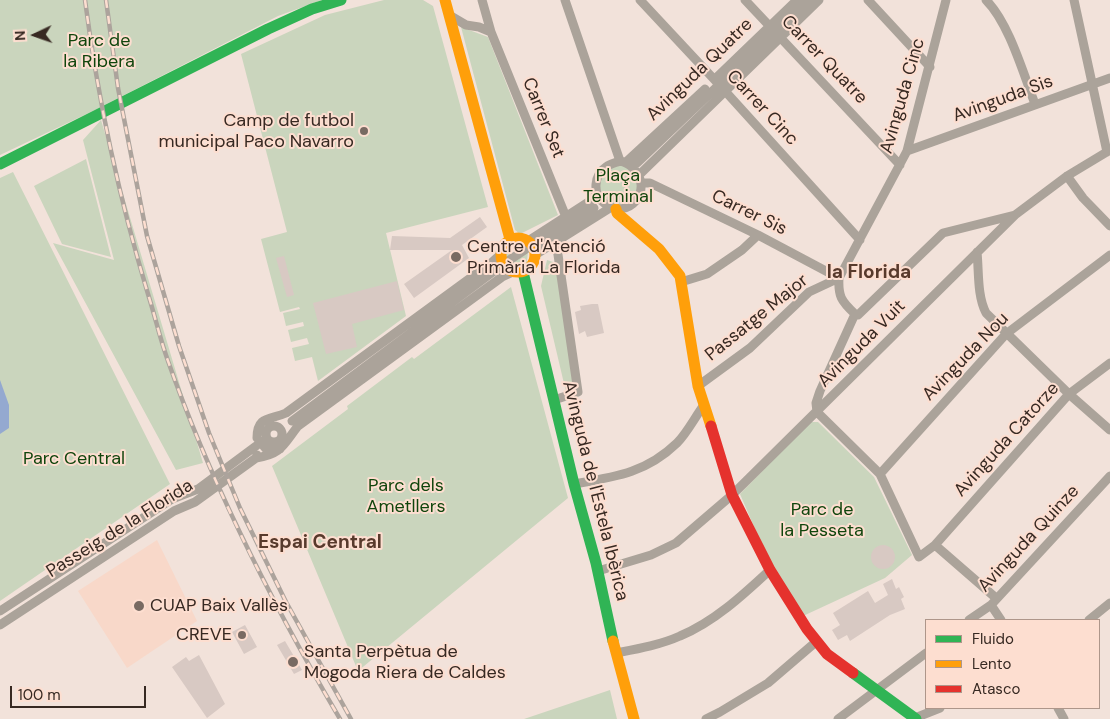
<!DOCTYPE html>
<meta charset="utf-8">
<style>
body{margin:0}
#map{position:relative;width:1110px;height:719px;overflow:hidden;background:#f2e2da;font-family:"DM Sans",sans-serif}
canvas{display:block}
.legend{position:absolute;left:925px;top:619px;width:175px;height:90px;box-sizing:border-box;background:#fdded0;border:1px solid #ae968a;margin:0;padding:6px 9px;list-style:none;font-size:15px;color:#372922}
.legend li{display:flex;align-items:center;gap:10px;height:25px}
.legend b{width:25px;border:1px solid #ae968a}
.north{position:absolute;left:10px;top:10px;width:50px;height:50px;-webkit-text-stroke:4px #fdded0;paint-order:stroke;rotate:267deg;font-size:14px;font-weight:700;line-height:20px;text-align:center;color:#372922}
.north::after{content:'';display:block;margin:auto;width:18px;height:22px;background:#372922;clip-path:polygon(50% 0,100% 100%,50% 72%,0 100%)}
.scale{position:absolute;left:10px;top:686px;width:136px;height:22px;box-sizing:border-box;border:2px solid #372922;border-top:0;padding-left:6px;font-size:15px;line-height:18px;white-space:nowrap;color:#372922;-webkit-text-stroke:4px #fdded0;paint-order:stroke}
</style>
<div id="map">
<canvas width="1110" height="719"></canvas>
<ul class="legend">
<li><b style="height:6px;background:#30b455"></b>Fluido</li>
<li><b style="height:6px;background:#ff9f0a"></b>Lento</li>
<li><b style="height:6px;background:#e5322d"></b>Atasco</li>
</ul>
<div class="north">N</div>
<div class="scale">100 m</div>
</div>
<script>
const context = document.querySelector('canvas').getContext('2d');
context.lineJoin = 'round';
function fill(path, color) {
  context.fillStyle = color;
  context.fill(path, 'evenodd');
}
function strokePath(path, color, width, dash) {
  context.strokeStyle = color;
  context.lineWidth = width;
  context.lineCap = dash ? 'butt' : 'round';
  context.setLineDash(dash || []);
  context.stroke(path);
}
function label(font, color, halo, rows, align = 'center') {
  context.font = font + ' "DM Sans",sans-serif';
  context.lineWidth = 4;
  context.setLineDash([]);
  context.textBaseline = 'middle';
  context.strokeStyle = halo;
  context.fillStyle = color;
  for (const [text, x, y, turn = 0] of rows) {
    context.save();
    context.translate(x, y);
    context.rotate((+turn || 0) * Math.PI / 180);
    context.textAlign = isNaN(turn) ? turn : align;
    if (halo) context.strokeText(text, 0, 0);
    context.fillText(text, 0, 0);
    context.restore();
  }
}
fill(new Path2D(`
 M157,540L197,621L127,668L78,591Z`), '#f8d8c9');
fill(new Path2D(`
 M0,0H322L278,16L97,109L0,155Z
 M384,0H423L433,6L488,207L386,233L406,316L318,381L312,357L295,361L292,348L309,344L307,338L291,342L288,330L304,326L303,322L286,326L283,313L300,309L299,307L280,312L261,239L287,232L241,54L325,15Z
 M461,27L488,37L558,215L520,234L515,230Z
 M101,120L203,463L176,470L53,243L114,260L83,140Z
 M86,159L111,257L62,244L34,186Z
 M620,161L642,183L626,208L601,201L599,174Z
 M13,172L170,484L0,601V178Z
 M528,252L527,261L530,267C514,277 506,271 501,254Z
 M547,260L553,262L554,268L558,271L575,390L566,392L541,286Z
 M511,287L568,498L358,671L272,466L348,409L347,406L412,357L414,359Z
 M810,422H818L874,477L912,555L885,578L803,616L764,550L740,494Z
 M610,690L617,719H524Z`), '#cad5bd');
fill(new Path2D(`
 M0,380L9,405V428L0,434Z`), '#94a9d0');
fill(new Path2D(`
 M480,217L487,227L462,245L469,258L414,298L404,284L452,250H390L392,236L450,238Z
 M284,256L294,295L287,297L276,258Z
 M397,281L404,310L352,324L357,347L326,354L313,303Z
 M592,304H598L604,333L587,337L585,331L579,334L575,312L581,310L580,306Z
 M871 557a12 12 0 1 1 24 0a12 12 0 1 1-24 0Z
 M892,579L896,589L899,587L904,597L901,599L905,609L890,615L850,641L847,635L838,640L832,630L840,625L833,613L868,591L875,603L888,595L883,584Z
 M245,625L257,647L244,654L232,632Z
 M285,641L302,670L294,674L277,645Z
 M199,655L225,704L207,718L172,667L186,657L189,661Z`), '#d8c9c3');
strokePath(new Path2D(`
 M482,0L491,32
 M565,0L620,161
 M640,0L725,91L860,240
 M745,0L900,165
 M868,0L930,67
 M986,0C1009,23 1023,73 1035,104
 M1074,0L1107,152
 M449,15L466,25L479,27L491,32L566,217
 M716,78L797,0
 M907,151L1110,78
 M620,161C626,162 629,164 633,168C655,190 628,222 604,203C592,194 594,175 606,167C610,164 615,163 620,161Z
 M626,162L705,89
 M637,163L808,0
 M639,175L819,0
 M1067,176L1083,198L1110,226
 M642,183H650L758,235L839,278
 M528,241L590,201L596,191
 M536,244L594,208
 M977,252C979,271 977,296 986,313L1069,394L1110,430
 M535,255L610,208
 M508,261L526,249
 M681,282L707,274L742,250L758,235
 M855,314C841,301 838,296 839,278L907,151L946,0
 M698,386L750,348L809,292L839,278
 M554,400L578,392L556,241
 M817,412L816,403L820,391L855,314L858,315L943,233L1015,215L1067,176L1110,150
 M817,412L880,474L919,557L935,545L996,598
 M292,421L501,266
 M266 434a8 8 0 1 1 16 0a8 8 0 1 1-16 0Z
 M280,449L275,450L266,449L257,438C257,415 271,420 286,413L491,263L501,254
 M256,458C282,454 283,445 298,426L502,277L513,272
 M880,474L1006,334L1110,255
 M574,484C615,477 646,473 677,443C687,433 695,417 704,405
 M935,545L1069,394L1110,363
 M598,571L651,555L676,543L732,495L1015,215
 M991,605L1001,620
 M0,611L172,499L198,489L256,446
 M969,620L991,605L1110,476
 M1089,620L1110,603
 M0,625L174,511L195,502L256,458L257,455
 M616,653C637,649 660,645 680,636C714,622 743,595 770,570
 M1058,708L1064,719
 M915,718L940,708
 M706,719L720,712L768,683L817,641
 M838,719L926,653`), '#aba39a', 9);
strokePath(new Path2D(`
 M0,164L268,29L312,9L341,0
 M523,272L574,484L596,563L613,641
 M853,673L916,719`), '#30b455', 11);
strokePath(new Path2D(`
 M445,0L510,239
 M616,209L617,213L659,249L680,276L698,386L711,426
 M501 255a17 17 0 1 1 34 0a17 17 0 1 1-34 0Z
 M613,641L634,719`), '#ff9f0a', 11);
strokePath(new Path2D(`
 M711,426L732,495L770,570L807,629L827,654L853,673`), '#e5322d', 11);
const rail = new Path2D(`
 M85,0C98,100 119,198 148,294C155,316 160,339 168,361C212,486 273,605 340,719
 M106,0L118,88L147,236L179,346L209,433L240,508L286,602L351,719`);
strokePath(rail, '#aca39c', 4.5);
strokePath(rail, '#fdded0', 2.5, [8]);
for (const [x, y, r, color] of [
 [364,131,5,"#786a62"],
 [456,257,6,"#786a62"],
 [139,606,6,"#786a62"],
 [242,635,5,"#786a62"],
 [293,662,6,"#786a62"]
]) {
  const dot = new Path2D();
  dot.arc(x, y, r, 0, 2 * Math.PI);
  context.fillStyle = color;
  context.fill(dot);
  strokePath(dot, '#fdded0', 2);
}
label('18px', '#10450c', '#fdded0', [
 ["Parc de",99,41],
 ["la Ribera",99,62],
 ["Plaça",618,176],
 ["Terminal",618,197],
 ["Parc Central",74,459],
 ["Parc dels",406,486],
 ["Ametllers",406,507],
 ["Parc de",822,510],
 ["la Pesseta",822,531]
]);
label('18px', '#372922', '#fdded0', [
 ["Carrer Quatre",824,60,46],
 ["Avinguda Quatre",700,70,-44],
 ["Avinguda Cinc",903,96,-74],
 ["Avinguda Sis",1003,99,-20],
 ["Carrer Cinc",762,108,47],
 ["Carrer Set",543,118,68],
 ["Carrer Sis",749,213,26],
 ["Passatge Major",757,318,-39],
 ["Avinguda Vuit",862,344,-45],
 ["Avinguda Nou",966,357,-46],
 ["Avinguda Catorze",1007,440,-48],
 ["Avinguda de l'Estela Ibèrica",595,491,76],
 ["Passeig de la Florida",120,529,-32],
 ["Avinguda Quinze",1029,539,-47]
]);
label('18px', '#372922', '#fdded0', [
 ["Camp de futbol",354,121,"right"],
 ["municipal Paco Navarro",354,142,"right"],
 ["Centre d'Atenció",467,247],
 ["Primària La Florida",467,268],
 ["CUAP Baix Vallès",150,606],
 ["CREVE",232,635,"right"],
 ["Santa Perpètua de",304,652],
 ["Mogoda Riera de Caldes",304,673]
], 'left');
label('bold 19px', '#583a2c', '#fdded0', [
 ["la Florida",869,273],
 ["Espai Central",320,543]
]);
</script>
